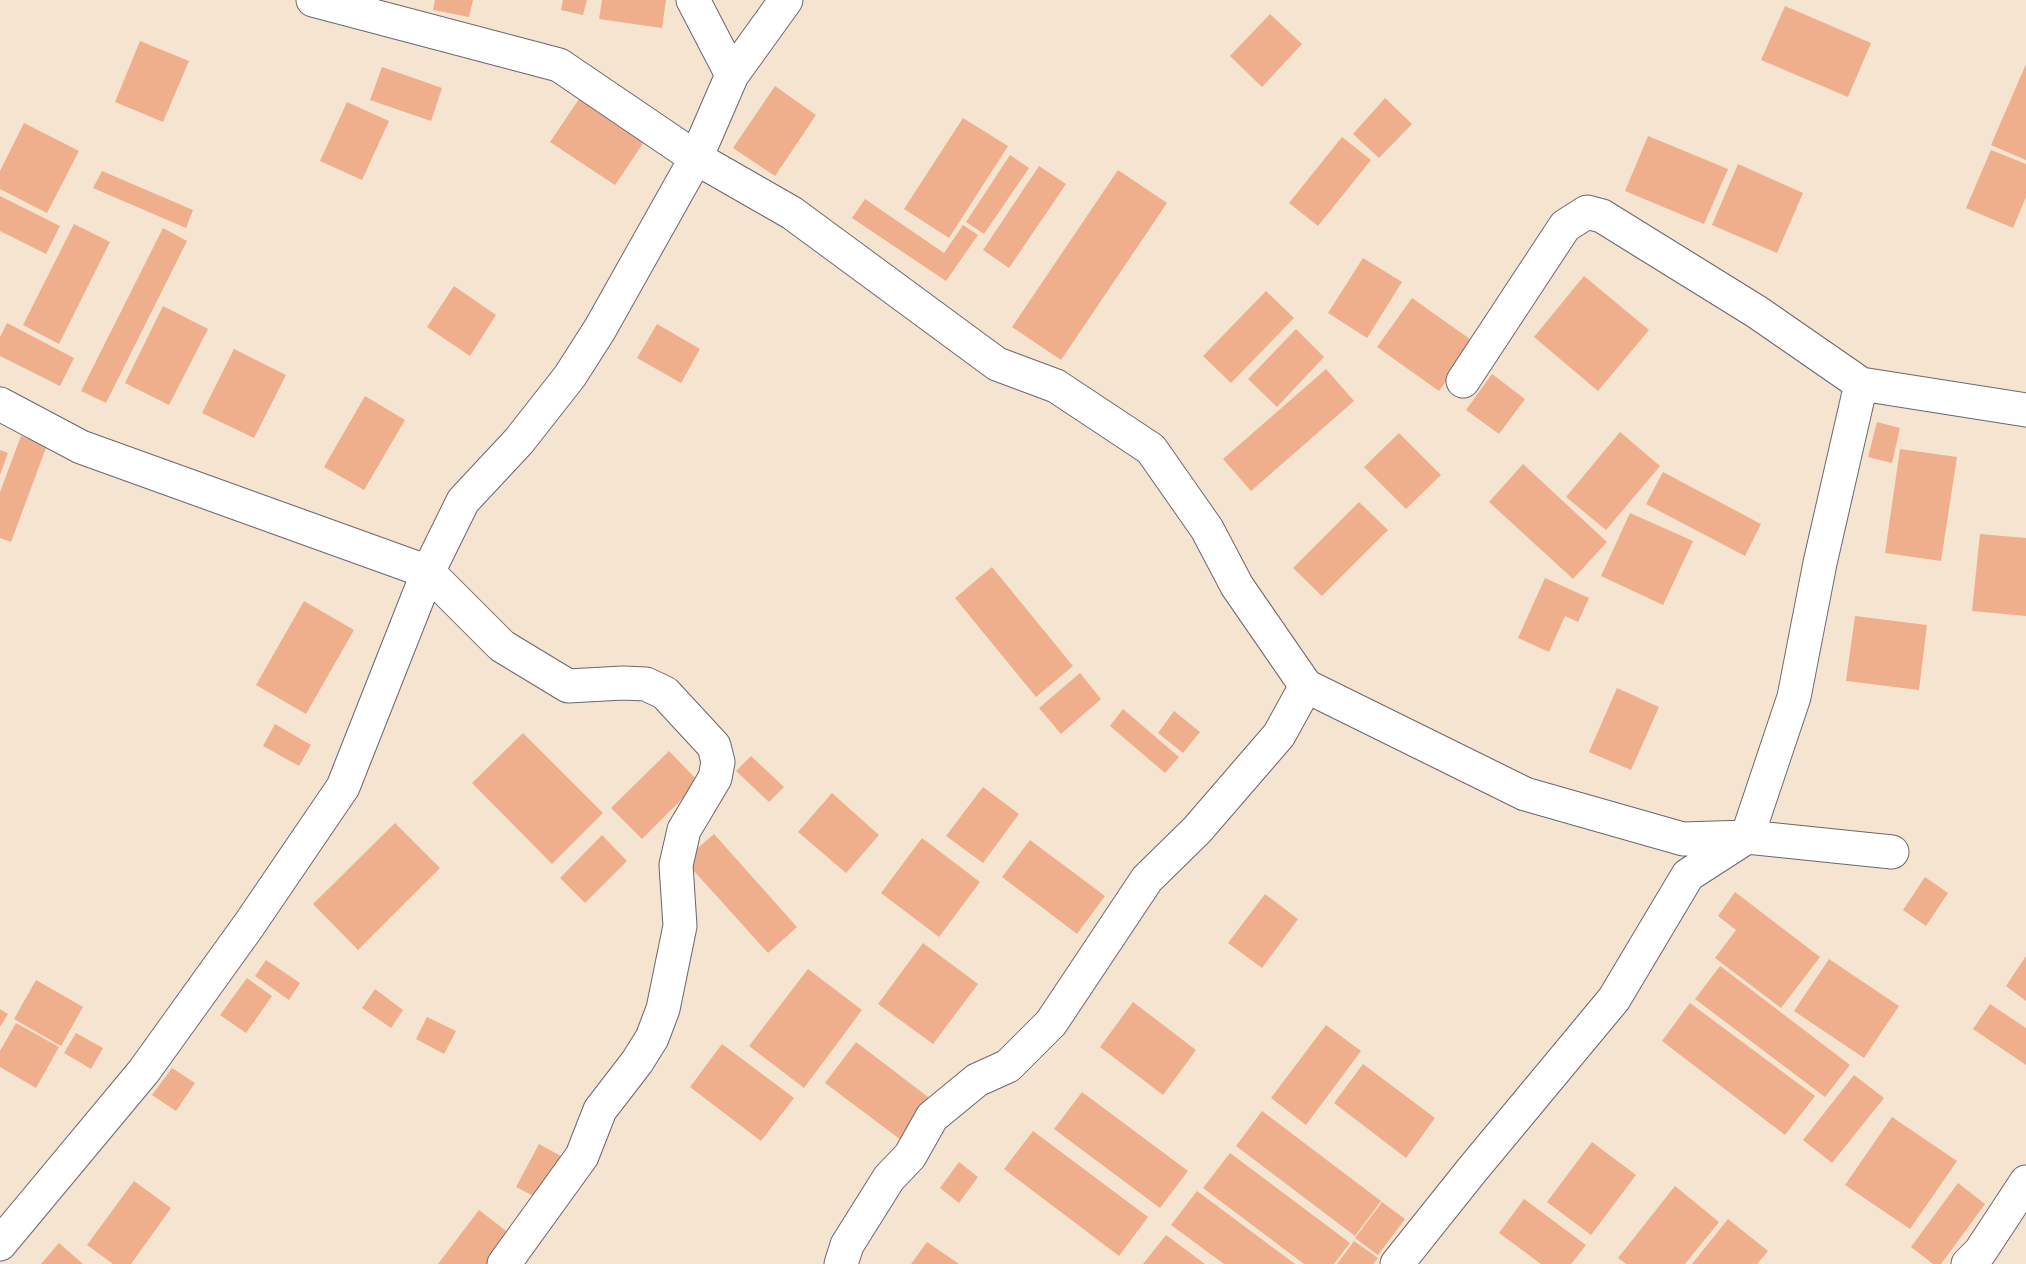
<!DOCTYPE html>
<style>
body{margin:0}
canvas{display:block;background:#f5e4cf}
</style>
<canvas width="2026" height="1264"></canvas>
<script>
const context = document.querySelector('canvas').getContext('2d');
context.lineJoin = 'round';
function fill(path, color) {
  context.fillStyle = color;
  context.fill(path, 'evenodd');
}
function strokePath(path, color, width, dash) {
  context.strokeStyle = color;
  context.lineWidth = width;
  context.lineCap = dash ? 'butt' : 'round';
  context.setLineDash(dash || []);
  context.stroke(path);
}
fill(new Path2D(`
 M435,0H473L469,17L433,10Z
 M563,0H587L583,15L561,10Z
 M602,0H666L662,28L599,19Z
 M1785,6L1871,43L1848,97L1761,60Z
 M1270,14L1302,44L1262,87L1230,56Z
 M140,41L189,61L163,122L115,102Z
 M2026,64V160L1991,145Z
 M382,67L442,88L431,121L370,100Z
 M775,86L816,115L775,176L733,148Z
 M1385,98L1412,124L1379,158L1353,134Z
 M579,99L644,142L615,185L550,142Z
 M347,102L389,121L362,180L320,161Z
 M963,118L1008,146L949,238L904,209Z
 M24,123L79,151L47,213L0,189V171Z
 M1648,136L1728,169L1704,224L1625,191Z
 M1342,137L1371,160L1318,226L1289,203Z
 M1991,150L2026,164V197L2013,228L1966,208Z
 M1010,155L1029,168L984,234L966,222Z
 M1738,164L1803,193L1777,253L1712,225Z
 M1039,166L1066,184L1009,268L983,250Z
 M1118,170L1167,203L1061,360L1012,327Z
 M102,171L193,210L186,228L93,188Z
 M0,196L60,226L46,254L0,231Z
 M865,199L944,253L963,225L978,235L946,281L852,218Z
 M74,224L110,242L59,344L23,325Z
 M163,228L187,241L106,403L81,391Z
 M1363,258L1402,282L1367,338L1328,313Z
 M1584,276L1649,330L1598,391L1534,337Z
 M454,286L496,315L470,356L427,327Z
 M1266,291L1294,318L1231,383L1203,356Z
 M1412,298L1474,342L1439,391L1377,347Z
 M163,306L208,329L169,405L125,383Z
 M7,323L74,358L60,386L0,356V337Z
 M657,324L700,349L681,383L637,358Z
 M1296,329L1324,357L1277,407L1248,379Z
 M234,349L286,375L254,438L202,413Z
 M1326,369L1354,401L1251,491L1223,459Z
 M1492,374L1525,399L1499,434L1466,410Z
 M365,396L405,420L364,490L324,467Z
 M1877,422L1900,428L1892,463L1868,457Z
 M1620,432L1660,466L1606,530L1566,497Z
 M1399,433L1441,475L1406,509L1364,467Z
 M21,436L47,445L11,542L0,538V492Z
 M1900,449L1957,457L1941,561L1885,553Z
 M0,450L8,453L0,475Z
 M1523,464L1607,542L1573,579L1489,502Z
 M1663,472L1761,524L1745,556L1646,504Z
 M1359,502L1388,530L1322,596L1293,568Z
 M1630,513L1693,541L1663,605L1601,576Z
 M1980,534L2026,538V616L1972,611Z
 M992,567L1073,666L1036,697L955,598Z
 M1545,578L1589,598L1578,622L1565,616L1549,652L1518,638Z
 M304,601L354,630L306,714L256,685Z
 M1855,616L1927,625L1919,690L1846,681Z
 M1080,673L1101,699L1061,734L1039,708Z
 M1617,688L1659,707L1631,770L1589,752Z
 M1123,709L1179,757L1165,773L1110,726Z
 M1174,711L1200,732L1183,753L1158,733Z
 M275,724L311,745L299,766L263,746Z
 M523,733L603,813L552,864L472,783Z
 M669,751L699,782L642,839L611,808Z
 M751,756L784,787L769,802L736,771Z
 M983,787L1019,814L983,863L946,836Z
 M832,793L879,835L846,873L798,832Z
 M395,823L440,868L358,950L313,904Z
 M714,834L797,927L768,953L684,860Z
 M602,835L627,861L585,903L560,878Z
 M922,838L980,882L939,937L881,893Z
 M1030,840L1105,896L1077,934L1002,877Z
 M1925,877L1948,893L1926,926L1903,910Z
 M1735,892L1820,957L1781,1008L1715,958L1736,930L1718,916Z
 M1265,894L1298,919L1262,968L1228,943Z
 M923,943L978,984L933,1044L878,1004Z
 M2026,956V1001L2006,986Z
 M1829,959L1899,1006L1864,1058L1794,1011Z
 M266,960L300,983L289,1000L255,976Z
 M1720,966L1850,1065L1825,1097L1695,999Z
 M808,969L862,1010L804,1088L749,1046Z
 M247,978L272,996L246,1033L220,1015Z
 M36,980L83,1007L61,1046L14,1019Z
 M375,989L403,1010L391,1028L362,1008Z
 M1133,1002L1196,1050L1163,1095L1100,1047Z
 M1690,1003L1815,1096L1785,1135L1662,1041Z
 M1990,1004L2026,1028V1065L1973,1029Z
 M0,1009L8,1014L0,1027Z
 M427,1017L456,1031L444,1054L416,1039Z
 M16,1023L59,1047L36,1088L0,1067V1051Z
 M1326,1025L1361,1051L1306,1125L1271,1098Z
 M76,1033L103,1048L91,1069L64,1053Z
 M856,1042L932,1100L901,1140L825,1083Z
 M722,1044L794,1098L761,1141L690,1087Z
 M1363,1064L1435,1118L1406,1158L1334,1103Z
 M172,1068L195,1083L176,1111L152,1095Z
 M1854,1075L1884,1098L1832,1163L1803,1140Z
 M1082,1092L1188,1171L1160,1208L1054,1129Z
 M1262,1111L1381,1201L1355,1236L1236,1146Z
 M1892,1117L1957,1161L1910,1229L1845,1185Z
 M1033,1131L1148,1217L1119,1256L1004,1169Z
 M1592,1142L1636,1175L1591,1235L1547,1202Z
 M539,1144L568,1160L545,1202L516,1187Z
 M1230,1153L1350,1243L1334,1264H1304L1203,1188Z
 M959,1162L978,1177L959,1203L940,1188Z
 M134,1181L171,1208L131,1264H113L87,1245Z
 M1958,1183L1985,1204L1941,1264H1933L1911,1247Z
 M1675,1186L1719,1222L1685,1264H1626L1618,1258Z
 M1197,1191L1295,1264H1224L1171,1225Z
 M1524,1199L1586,1245L1571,1264H1541L1499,1233Z
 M1382,1202L1405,1219L1378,1255L1355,1238Z
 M479,1210L514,1237L493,1264H438Z
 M1728,1219L1768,1251L1757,1264H1692Z
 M1166,1235L1205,1264H1143Z
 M1354,1241L1378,1258L1373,1264H1337Z
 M927,1242L959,1264H911Z
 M59,1243L83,1264H41Z`), '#efaf8c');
const minor = new Path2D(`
 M313,0L559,65L696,158L792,213L997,364L1056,386L1151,449L1207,529L1237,586L1306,686L1525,794L1683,839L1747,837L1892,852
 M693,0L732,75
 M1463,381L1565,226L1587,212L1602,216L1757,312L1861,384L2026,410
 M0,404L81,447L428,572L502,646L568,686L623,683L646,684L665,693L714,746L718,762L715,778L684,830L676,865L680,926L663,1009L652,1038L637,1062L600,1110L582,1156L504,1264
 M0,1244L144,1071L249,925L343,787L428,572L463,501L519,441L570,376L600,329L696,158L732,75L786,0
 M841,1264L847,1245L889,1178L910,1156L932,1117L977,1080L1008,1066L1051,1023L1147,879L1197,830L1279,735L1306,686
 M1397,1264L1472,1170L1614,999L1688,875L1747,837L1794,697L1820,563L1861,384
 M1968,1264L1980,1252L2026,1182`);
strokePath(minor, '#6c666f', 35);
strokePath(minor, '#fff', 33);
</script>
